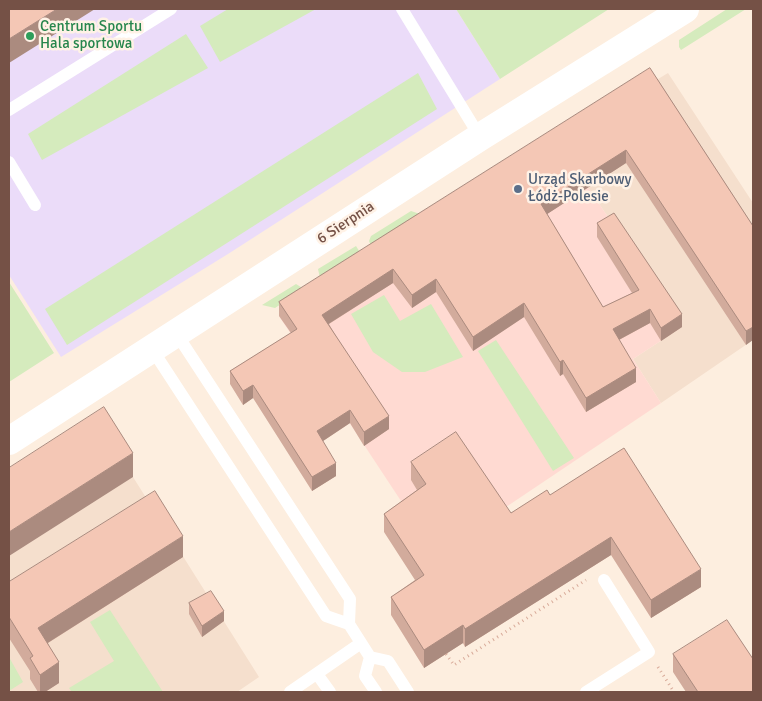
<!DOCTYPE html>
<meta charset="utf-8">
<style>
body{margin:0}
#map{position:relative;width:762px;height:701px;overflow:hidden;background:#fdeedf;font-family:Signika,sans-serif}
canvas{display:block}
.frame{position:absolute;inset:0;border:10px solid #755146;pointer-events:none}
</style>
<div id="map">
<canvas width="762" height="701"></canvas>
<div class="frame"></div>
</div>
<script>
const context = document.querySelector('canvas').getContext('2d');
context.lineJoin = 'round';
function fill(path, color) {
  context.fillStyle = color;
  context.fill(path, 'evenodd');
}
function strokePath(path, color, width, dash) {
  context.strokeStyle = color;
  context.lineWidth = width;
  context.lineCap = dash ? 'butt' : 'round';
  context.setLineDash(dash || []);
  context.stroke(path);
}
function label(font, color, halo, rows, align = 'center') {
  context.font = font + ' Signika,sans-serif';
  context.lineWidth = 5;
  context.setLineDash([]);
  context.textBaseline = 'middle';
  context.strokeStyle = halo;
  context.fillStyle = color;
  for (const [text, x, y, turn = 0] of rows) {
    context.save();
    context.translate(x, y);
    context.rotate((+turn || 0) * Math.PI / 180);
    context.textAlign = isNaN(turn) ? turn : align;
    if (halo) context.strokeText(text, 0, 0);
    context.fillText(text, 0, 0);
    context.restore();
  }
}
fill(new Path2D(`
 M668,73L753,203V340L661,403L633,359L682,327L573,165L567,134Z
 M104,431L259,677L237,692H9V492Z`), '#f5dfcd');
fill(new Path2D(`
 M573,165L682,327L633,359L661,403L436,554L279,316L424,225Z`), '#ffdad2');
fill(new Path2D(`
 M9,9H456L500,79L228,254L61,357L9,275Z`), '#ebdcf9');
fill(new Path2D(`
 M228,9H316L220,62L200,26Z
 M456,9H609L500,79Z
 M727,9H746L681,50L679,47V40Z
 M186,34L208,68L42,160L28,134Z
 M418,73L437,109L67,345L45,309Z
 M411,211L420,214L371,246L369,241L371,236Z
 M356,246L361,254L320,278L318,269Z
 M9,282L54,353L9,382Z
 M296,284L304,289L275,308L262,305Z
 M384,295L400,321L431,304L463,357L425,372H402L373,352L351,314Z
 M496,340L574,458L553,471L478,351Z
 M110,610L163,692H72L69,688L114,661L90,622Z
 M9,657L23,682L9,691Z`), '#d5ebbd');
strokePath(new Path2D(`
 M446,654L454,665L586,580
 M658,667L674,692`), '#d8aa99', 3, [1, 4]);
strokePath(new Path2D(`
 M402,9L480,137
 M9,110L171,9
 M9,162L35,205
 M176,333L350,599L349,624
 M152,349L326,616L349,624L370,657L388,661L408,692
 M370,657L365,676L376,692
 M317,674L330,692
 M290,692L361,643
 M586,692L649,652L604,580`), '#fff', 12);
strokePath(new Path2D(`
 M9,441L480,137L685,9`), '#fff', 28);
fill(new Path2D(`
 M650,68L753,226L746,345L626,163L547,214L603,307L632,293L597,237V223L682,327L661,341L650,323L619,340L636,382L586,412L563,374L560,376L524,317L473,351L436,292L412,308L393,283L329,324L389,429L364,446L350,423L323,441L336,476L312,491L253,398L243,405L230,384V371L291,333L279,316V302Z
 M411,462L511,513L550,495L701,587L651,618L611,555L465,647L463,643L424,668L391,615V597L415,580L384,532V514L417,490L411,480Z
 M183,557L48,643L59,683L45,692H38L30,679V671L9,638V582Z
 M189,603L224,621L202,637L189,614Z
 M673,654L753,692H686L673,672Z`), '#d2ab9c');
fill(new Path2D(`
 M57,9H95L9,63V39Z
 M626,150V163L541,218V204Z
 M393,269V283L322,328V315Z
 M436,279V292L412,308V295Z
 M524,303V317L473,351V337Z
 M650,309V323L613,343V329Z
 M682,314V327L661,341V328Z
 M753,327V340L746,345V331Z
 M563,360V374L560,376V362Z
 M636,368V382L586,412V398Z
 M253,385V398L243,405V391Z
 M350,410V423L317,445V431Z
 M389,416V429L364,446V432Z
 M133,453V477L9,556V532Z
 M336,463V476L312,491V477Z
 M183,536V557L38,649V628Z
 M611,537V555L465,647V629Z
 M701,569V587L651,618V600Z
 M224,611V621L202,637V626Z
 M463,625V643L424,668V650Z
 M59,662V683L45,692H40V675Z`), '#ab8b7f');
const building = new Path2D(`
 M9,9H57L9,39Z
 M650,68L753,226V327L746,331L626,150L541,204L603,307L639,290L597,223L614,213L682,314L661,328L650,309L613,329L636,368L586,398L563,360L560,362L524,303L473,337L436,279L412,295L393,269L322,315L389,416L364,432L350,410L317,431L336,463L312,477L253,385L243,391L230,371L297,329L279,302Z
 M104,407L133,453L9,532V468Z
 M456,432L511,513L547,490L550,495L624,448L701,569L651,600L611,537L465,629L463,625L424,650L391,597L424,575L384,514L426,484L411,462Z
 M155,491L183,536L38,628L59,662L40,675L30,658L33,656L9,617V582Z
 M211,591L224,611L202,626L189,603Z
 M727,620L753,659V692H698L673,654Z`);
fill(building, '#f4c7b5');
strokePath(building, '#ab8b7f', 1);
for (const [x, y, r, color] of [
 [30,36,5,"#2e9e5b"],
 [518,189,5,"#5c6f8a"]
]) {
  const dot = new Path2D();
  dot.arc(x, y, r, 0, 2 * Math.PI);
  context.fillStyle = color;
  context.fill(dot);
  strokePath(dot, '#fff2e6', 2);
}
label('15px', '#27864d', '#fff2e6', [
 ["Centrum Sportu",40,27],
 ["Hala sportowa",40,44]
], 'left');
label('15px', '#4e5e75', '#fff2e6', [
 ["Urząd Skarbowy",528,180],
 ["Łódż-Polesie",528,197]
], 'left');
label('15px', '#755146', '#fff2e6', [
 ["6 Sierpnia",346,223,-33]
]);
</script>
